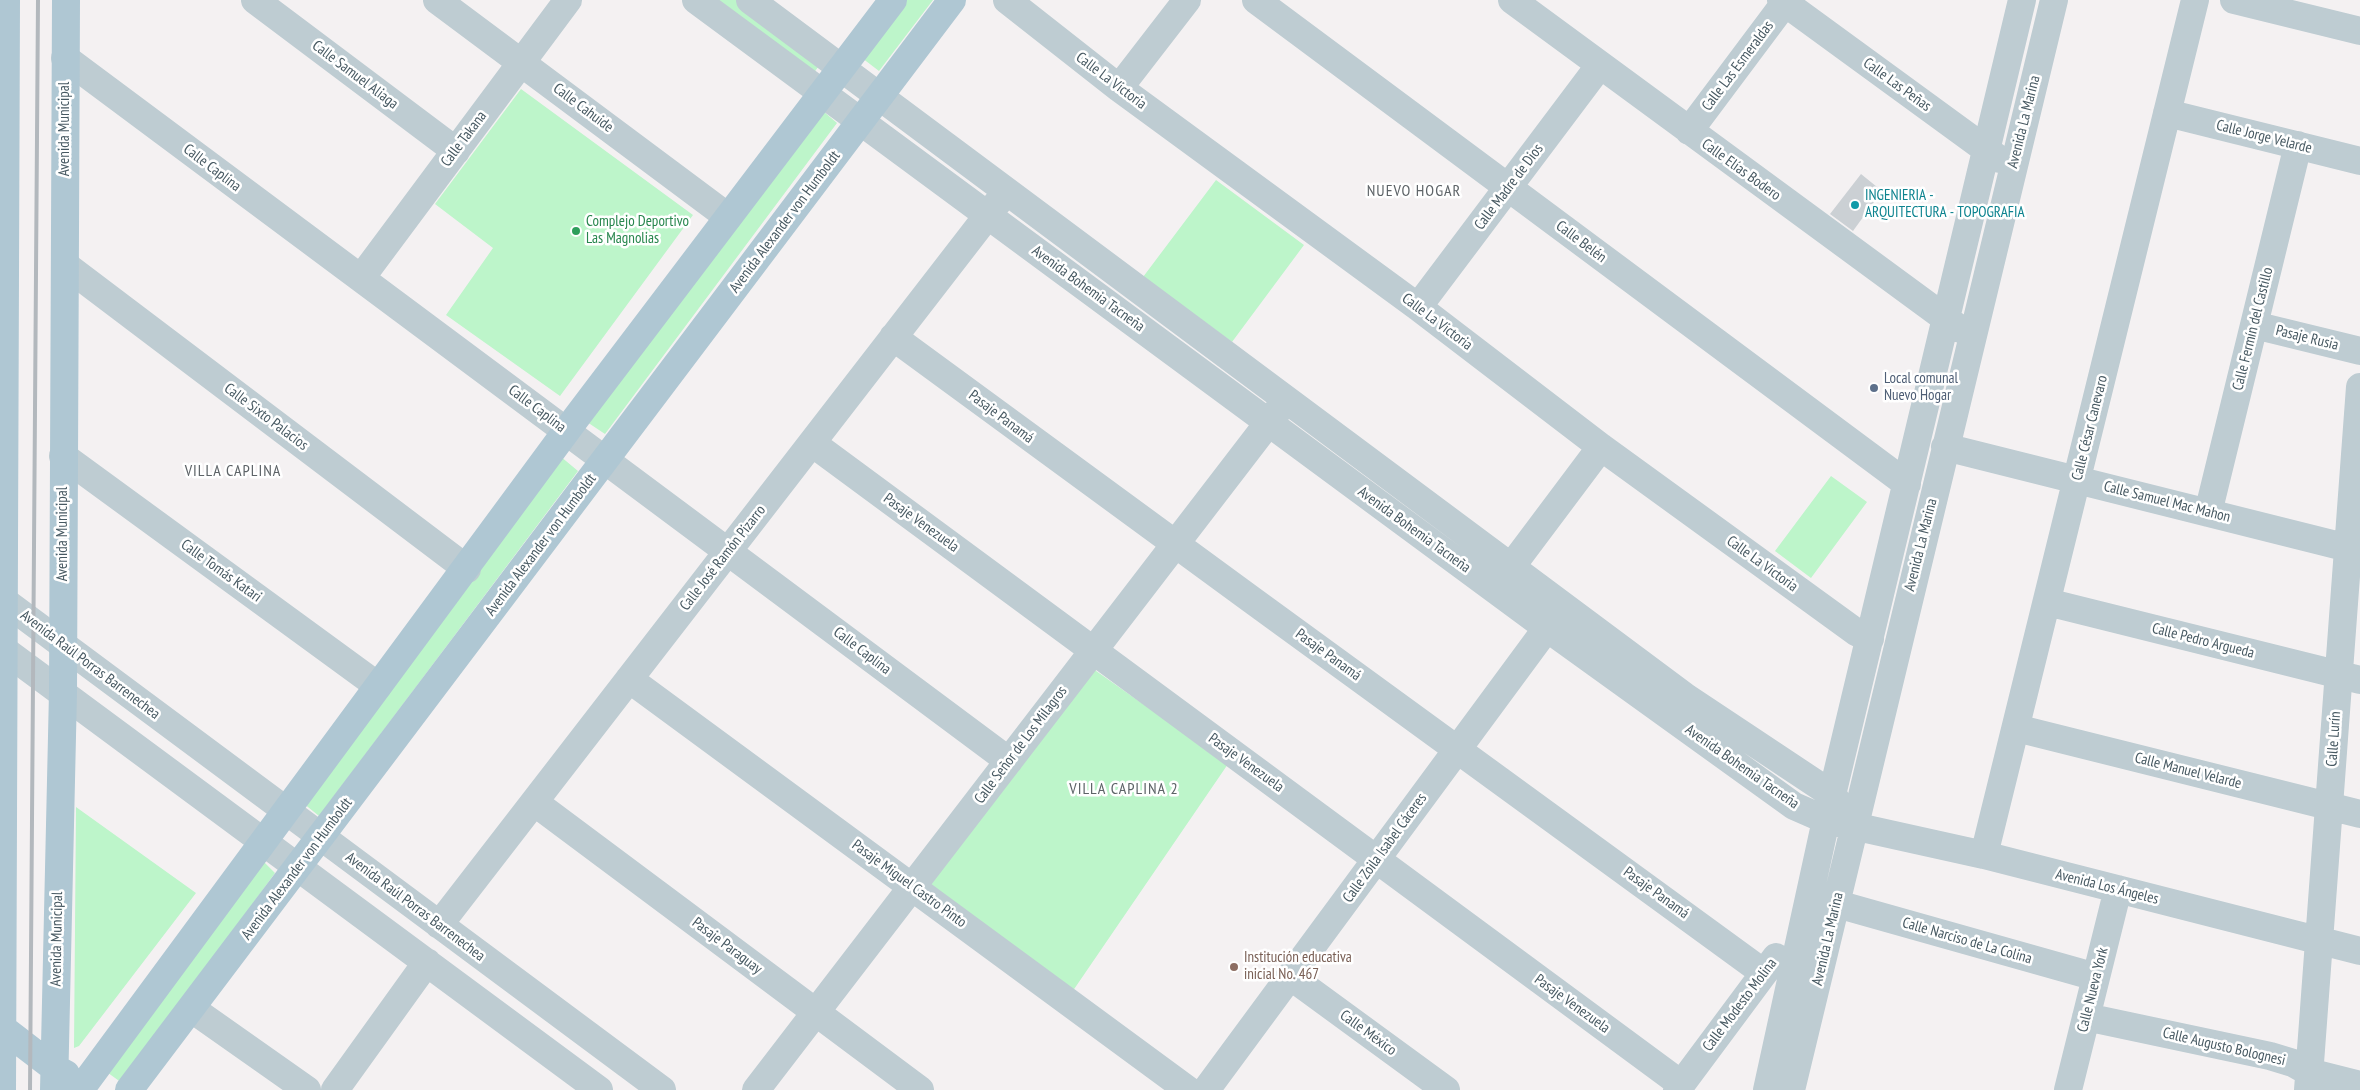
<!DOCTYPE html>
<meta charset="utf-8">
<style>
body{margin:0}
canvas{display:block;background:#f4f1f2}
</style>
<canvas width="2360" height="1090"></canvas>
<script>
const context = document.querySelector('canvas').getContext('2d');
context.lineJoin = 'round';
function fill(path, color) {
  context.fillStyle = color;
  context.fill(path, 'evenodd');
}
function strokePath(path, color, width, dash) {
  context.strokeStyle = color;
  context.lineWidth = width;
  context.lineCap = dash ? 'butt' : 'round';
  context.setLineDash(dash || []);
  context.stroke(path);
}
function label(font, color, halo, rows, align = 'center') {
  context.font = font + ' "PT Sans Narrow",sans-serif';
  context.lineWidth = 5;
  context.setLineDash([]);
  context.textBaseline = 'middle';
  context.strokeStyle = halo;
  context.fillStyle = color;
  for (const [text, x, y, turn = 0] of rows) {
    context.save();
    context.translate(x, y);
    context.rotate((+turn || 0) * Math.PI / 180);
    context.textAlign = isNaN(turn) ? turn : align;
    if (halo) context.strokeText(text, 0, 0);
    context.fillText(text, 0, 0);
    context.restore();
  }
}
fill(new Path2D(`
 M716,0H738L821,63L813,74Z
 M906,0H933L879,71L862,58Z
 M521,89L693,215L560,396L446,315L493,248L435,204Z
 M823,111L837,123L605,434L587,422Z
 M1216,180L1304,245L1232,342L1143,277Z
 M560,456L578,471L319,816L303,803Z
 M1831,476L1867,502L1811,578L1775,551Z
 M1089,666L1228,764L1068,998L923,890Z
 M76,807L196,893L79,1046L74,1048Z
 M262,860L275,873L122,1083L104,1070Z`), '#bdf5ca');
fill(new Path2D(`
 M1861,174L1882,191L1853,231L1830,214Z`), '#cbd0d4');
strokePath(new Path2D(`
 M255,0L456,151
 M437,0L728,217
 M696,0L1547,628L1794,806L1826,820L1984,855L2360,951
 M750,0L1687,698L1833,795L1853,826
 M1007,0L1119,88L1418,307L1601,447L1856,632L1870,639
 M1256,0L1907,484
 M1512,0L1960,329
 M1781,0L1999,159
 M2234,0L2360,31
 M65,58L1009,761
 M1119,88L1187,0
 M2167,113L2360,161
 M1689,131L1787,0
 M65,265L467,569
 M361,278L568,0
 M1418,307L1600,65
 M2254,325L2360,351
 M893,337C1182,551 1474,760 1764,973
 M812,443L1681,1084
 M1945,447L2360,551
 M63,456L378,686
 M2208,513L2298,145
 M1511,567L1601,447
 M0,598L662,1090
 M2047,602L2360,680
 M0,647L599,1090
 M629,679L1188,1090
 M2016,728L2360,814
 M534,802L920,1090
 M1984,855L2195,0
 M1837,904L2096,977
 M439,925L998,202
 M1290,976L1446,1090
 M192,1009L307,1090
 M2086,1017L2270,1056L2293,1063L2309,1072L2360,1085
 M335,1090L427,962
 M756,1090L1279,409
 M1206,1090L1558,613
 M1677,1090L1776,957
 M1767,1090L1826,820L2022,0
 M1791,1090L2054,0
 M2068,1090L2118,889
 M2308,1090L2360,387`), '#beccd2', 28);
strokePath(new Path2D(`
 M1,1027L53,1067L66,1074
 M2,1090L6,0
 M54,1090L63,692L66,0
 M80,1090L576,418L893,0
 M129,1090L952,0`), '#afc7d3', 28);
strokePath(new Path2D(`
 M30,1090L38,0`), '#b3b8bd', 4);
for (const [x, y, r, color] of [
 [1855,205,5,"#0f9aa8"],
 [576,231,5,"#2e9e5b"],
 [1874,388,5,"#5c6f8a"],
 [1234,967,5,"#8d6e63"]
]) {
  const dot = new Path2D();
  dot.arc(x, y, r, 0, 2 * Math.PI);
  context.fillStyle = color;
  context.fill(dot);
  strokePath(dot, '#fff', 2);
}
label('15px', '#475962', '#fff', [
 ["Calle Las Esmeraldas",1738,66,-53],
 ["Calle Samuel Aliaga",355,75,37],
 ["Calle La Victoria",1111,81,37],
 ["Calle Las Peñas",1897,85,36],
 ["Calle Cahuide",583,108,37],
 ["Avenida La Marina",2024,122,-76],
 ["Avenida Municipal",65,129,-90],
 ["Calle Jorge Velarde",2264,137,14],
 ["Calle Takana",464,139,-53],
 ["Calle Caplina",212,168,37],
 ["Calle Elías Bodero",1741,170,36],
 ["Calle Madre de Dios",1509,187,-53],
 ["Avenida Alexander von Humboldt",785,222,-53],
 ["Calle Belén",1581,242,37],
 ["Avenida Bohemia Tacneña",1088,289,36],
 ["Calle La Victoria",1437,322,37],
 ["Calle Fermín del Castillo",2253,329,-76],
 ["Pasaje Rusia",2307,338,14],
 ["Calle Caplina",537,409,37],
 ["Calle Sixto Palacios",266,417,37],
 ["Pasaje Panamá",1001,417,37],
 ["Calle César Canevaro",2090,428,-76],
 ["Calle Samuel Mac Mahon",2167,502,14],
 ["Pasaje Venezuela",921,523,36],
 ["Avenida Bohemia Tacneña",1414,530,36],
 ["Avenida Municipal",63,534,-90],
 ["Avenida Alexander von Humboldt",541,545,-53],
 ["Avenida La Marina",1921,545,-76],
 ["Calle José Ramón Pizarro",723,558,-52],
 ["Calle La Victoria",1762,564,36],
 ["Calle Tomás Katari",221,571,36],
 ["Calle Pedro Argueda",2203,641,14],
 ["Calle Caplina",862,651,37],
 ["Pasaje Panamá",1328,655,36],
 ["Avenida Raúl Porras Barrenechea",90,665,37],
 ["Calle Lurín",2334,739,-86],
 ["Calle Señor de Los Milagros",1021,745,-53],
 ["Pasaje Venezuela",1246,763,36],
 ["Avenida Bohemia Tacneña",1742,767,35],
 ["Calle Manuel Velarde",2188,771,14],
 ["Calle Zoila Isabel Cáceres",1385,848,-54],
 ["Avenida Alexander von Humboldt",297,869,-53],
 ["Pasaje Miguel Castro Pinto",909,884,36],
 ["Avenida Los Ángeles",2107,887,14],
 ["Pasaje Panamá",1656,893,36],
 ["Avenida Raúl Porras Barrenechea",415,907,37],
 ["Avenida Municipal",57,939,-89],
 ["Avenida La Marina",1828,939,-77],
 ["Calle Narciso de La Colina",1967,941,16],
 ["Pasaje Paraguay",727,946,37],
 ["Calle Nueva York",2093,990,-76],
 ["Pasaje Venezuela",1572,1004,36],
 ["Calle Modesto Molina",1740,1005,-53],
 ["Calle México",1368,1033,36],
 ["Calle Augusto Bolognesi",2224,1047,13]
]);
label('15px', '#0d838f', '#fff', [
 ["INGENIERIA -",1865,196],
 ["ARQUITECTURA - TOPOGRAFIA",1865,213]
], 'left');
label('15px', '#27864d', '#fff', [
 ["Complejo Deportivo",586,222],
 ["Las Magnolias",586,239]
], 'left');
label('15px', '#4e5e75', '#fff', [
 ["Local comunal",1884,379],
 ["Nuevo Hogar",1884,396]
], 'left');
label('15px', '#785e54', '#fff', [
 ["Institución educativa",1244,958],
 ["inicial No. 467",1244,975]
], 'left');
context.letterSpacing = '1px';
label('16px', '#5d6367', '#fff', [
 ["NUEVO HOGAR",1414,191],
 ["VILLA CAPLINA",233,471],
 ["VILLA CAPLINA 2",1124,789]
]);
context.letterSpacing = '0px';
</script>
